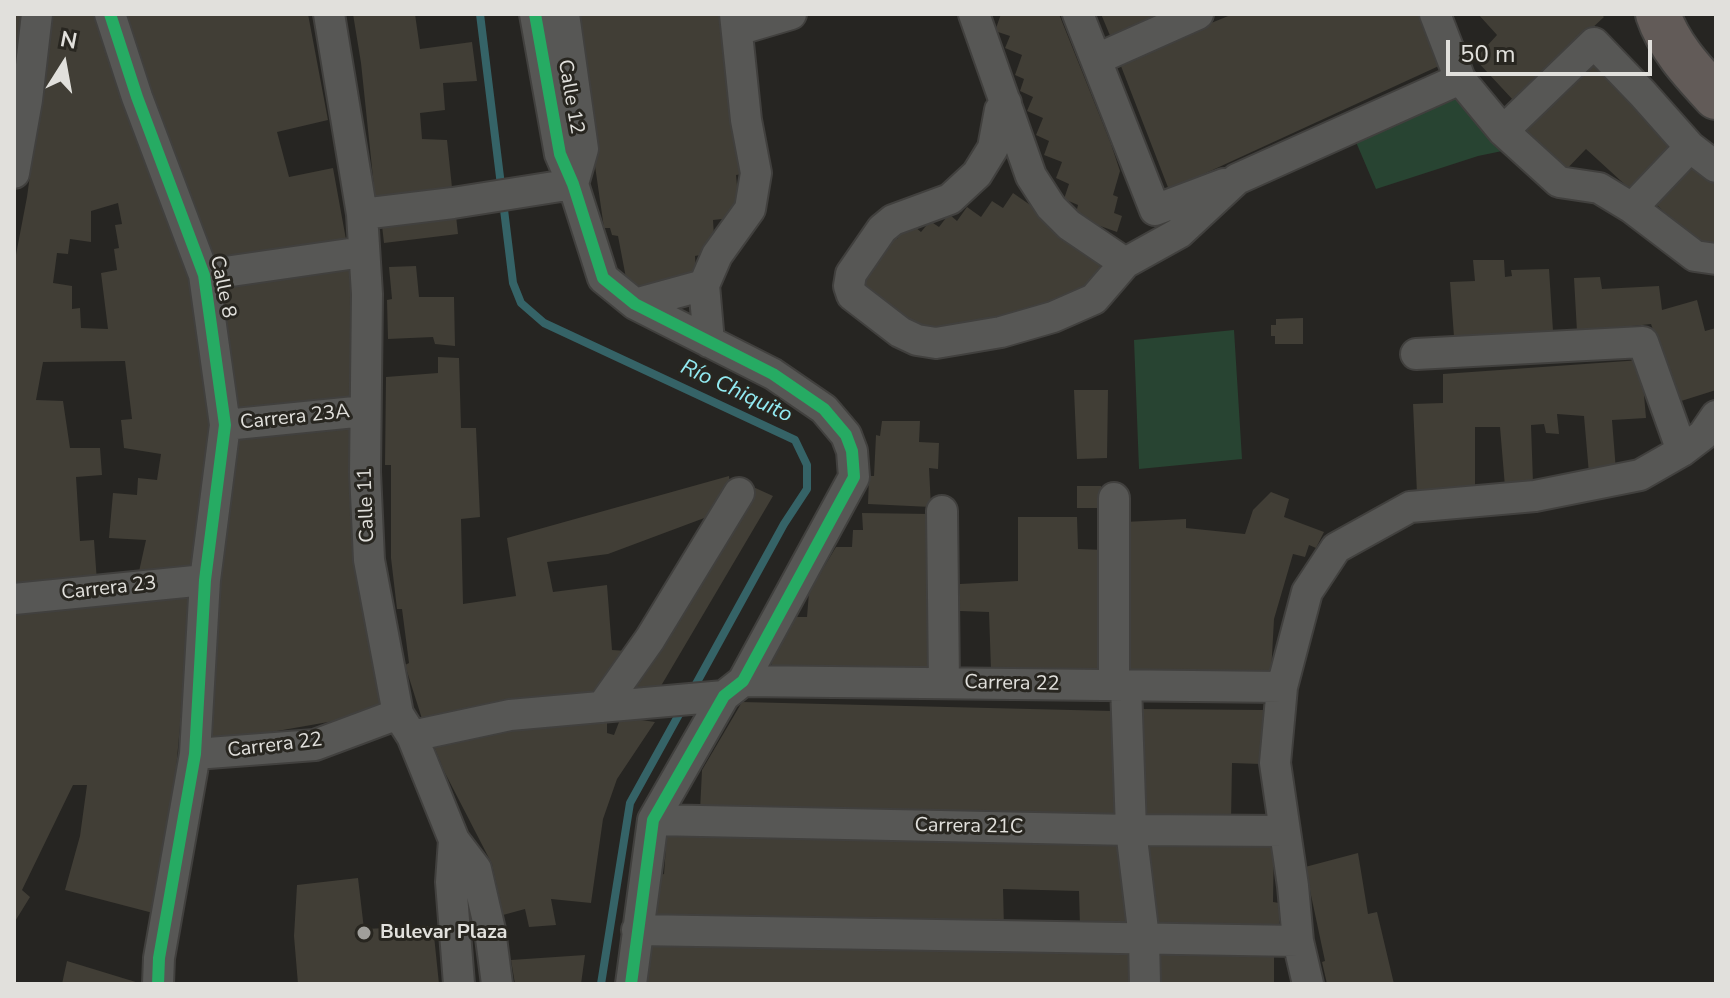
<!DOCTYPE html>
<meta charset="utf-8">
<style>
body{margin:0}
#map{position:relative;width:1730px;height:998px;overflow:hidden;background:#262522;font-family:"Nunito Sans",sans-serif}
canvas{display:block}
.frame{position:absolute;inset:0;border:16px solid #e1e0dc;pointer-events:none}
.north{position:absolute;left:24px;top:24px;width:80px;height:80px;-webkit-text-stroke:6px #282620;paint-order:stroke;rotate:11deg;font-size:22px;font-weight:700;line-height:32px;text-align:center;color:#e1e0dc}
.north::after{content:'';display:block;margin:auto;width:28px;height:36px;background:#e1e0dc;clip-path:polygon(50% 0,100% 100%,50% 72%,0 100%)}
.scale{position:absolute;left:1446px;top:40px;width:206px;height:36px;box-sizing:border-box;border:4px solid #e1e0dc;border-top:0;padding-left:10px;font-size:24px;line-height:28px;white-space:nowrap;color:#e1e0dc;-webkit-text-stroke:6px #282620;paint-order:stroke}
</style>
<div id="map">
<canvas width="1730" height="998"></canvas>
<div class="frame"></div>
<div class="north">N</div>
<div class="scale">50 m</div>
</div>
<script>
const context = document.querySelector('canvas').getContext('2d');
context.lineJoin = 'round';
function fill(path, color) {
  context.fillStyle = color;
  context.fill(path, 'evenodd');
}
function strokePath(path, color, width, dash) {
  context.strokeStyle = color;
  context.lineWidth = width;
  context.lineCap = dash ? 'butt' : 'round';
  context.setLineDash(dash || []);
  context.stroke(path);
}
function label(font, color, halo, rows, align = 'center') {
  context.font = font + ' "Nunito Sans",sans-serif';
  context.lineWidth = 6;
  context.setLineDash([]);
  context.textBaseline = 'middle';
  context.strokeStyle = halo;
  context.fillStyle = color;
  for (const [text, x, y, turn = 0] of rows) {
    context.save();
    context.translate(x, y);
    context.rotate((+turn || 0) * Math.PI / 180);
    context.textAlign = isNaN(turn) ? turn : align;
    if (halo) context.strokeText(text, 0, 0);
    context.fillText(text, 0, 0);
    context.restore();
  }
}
fill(new Path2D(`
 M1458,98L1507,150L1478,156L1376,189L1356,142Z
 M1234,330L1242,459L1139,469L1134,340Z`), '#284432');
strokePath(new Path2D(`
 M480,14L513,283L521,303L544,323L795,440L807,465V489L784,524L691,693
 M601,984L630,803L682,709`), '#356367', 8);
fill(new Path2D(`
 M14,14H24L14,95Z
 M49,14H99L200,304L216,450L196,570L138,576L146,540L109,538L113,493L137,495L138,478L157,480L161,454L124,448L121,420L132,419L125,361L43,362L36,400L63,401L70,448H100L102,475L76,477L80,541L94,540L97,582L14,594V265L27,197L42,88ZM118,203L122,224L115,225L119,248L114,249L117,270L101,273L108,329L81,328L80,308L72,309V286L53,283L57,253L68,254L70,239L91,242V211Z
 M119,14H308L328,120L277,132L289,177L333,168L347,245L215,264Z
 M353,14H415L420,49L472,42L477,81L443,83L445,110L420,113L422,139L447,140L453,197L376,206L361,63Z
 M573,14H721L743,174L736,175L740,217L713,220L715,252L695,256L696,272L638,287L626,278L618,236L612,235L610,228H604Z
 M1001,14H1059L1111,144L1120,171L1113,195L1118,197L1114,213L1122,216L1117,232L1075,217L1078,205L1064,199L1069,184L1056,178L1062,162L1044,155L1049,141L1036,135L1043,118L1027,111L1033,97L1020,91L1024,79L1015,75L1022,55L1005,48L1010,36L995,31Z
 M1101,14H1177L1111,38Z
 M1233,14H1420L1441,65L1169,190L1119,61Z
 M1478,14H1601L1604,17L1514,101L1475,59L1497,35Z
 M1592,59L1677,146L1633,192L1586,149L1562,174L1518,131Z
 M1694,158L1716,182V253L1691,239L1651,199Z
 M1013,193L1105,257L1087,291L1011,319L925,332L851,290L885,233L897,239L909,222L921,232L930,221L939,227L949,214L957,221L967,207L981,217L992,201L1003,208Z
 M455,207L458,234L384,243L381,217Z
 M1473,260H1504L1505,277L1512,276L1511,270L1549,269L1553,331L1454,337L1450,282L1475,281Z
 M351,263L355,405L237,418L218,279Z
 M416,266L419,297H454L455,346L435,344L433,337L388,339L387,300L392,299L389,267Z
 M1600,277L1602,289L1659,286L1662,310L1697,300L1705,331L1716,328V390L1678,402L1651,324L1577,332L1574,278Z
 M1303,318V344H1275V336H1271V325H1276V319Z
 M438,357L459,358L461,428H476L480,517L461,519L463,604L516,596L507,538L729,476L731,493L715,514L608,554L547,562L553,592L607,585L612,650L628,651L601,694L423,722L405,665L409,663L402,609H397L391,558V465H385L386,377L438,373Z
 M1641,360L1646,418L1612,420L1616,471L1589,474L1584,416L1557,414L1559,434L1546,433L1544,424L1531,425L1533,483L1505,487L1500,427H1475V489L1417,494L1413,404L1443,403V374Z
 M1074,390H1108L1107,458L1077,459Z
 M882,421H920L919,442L939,443L938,469L929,468L931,507L868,504L869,476H874L876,435L880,436Z
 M353,422L385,712L209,743L218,576L236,431Z
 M751,486L773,496L658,691L623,692Z
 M1077,486H1101V508H1077Z
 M1271,492L1289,499L1284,517L1324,532L1316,548L1309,545L1305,557L1293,554L1274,619L1271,674L1127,671L1124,522L1186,519V528L1245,534L1253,510Z
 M862,513L931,514L933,670L772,666V657L795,617H807L809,592L836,547H852L853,530H863Z
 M1018,517H1077L1078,549L1105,550L1103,674L991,670L989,612L960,611V584L1018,581Z
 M192,593L175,781L153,913L65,890L80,836L87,785H73L22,890L30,897L14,923V614Z
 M742,702L1113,711L1115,819L700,811L702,770Z
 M1143,709L1264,710L1261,764L1232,763L1231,822L1142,818Z
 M621,717L655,722L617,779L603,819L591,903L551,899L556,925L529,927L525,909L503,915L492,864L444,771L432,741L507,724L607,718V733L614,735Z
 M667,833L1122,842L1132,928L1080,926L1079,891L1003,889L1004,928L654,922L659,875L664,874Z
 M1274,838L1273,902L1279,903V931L1155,927L1143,840Z
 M1358,853L1368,914L1377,912L1394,984H1327L1322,962L1325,961L1305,867Z
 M358,878L364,929L433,926L439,984H298L294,936L297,885Z
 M649,944L843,945V949L1135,951V984H645Z
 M1274,948V984H1157V950Z
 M585,955L581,984H515L511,960Z
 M67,961L139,983V984H62Z`), '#413e36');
const street = new Path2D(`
 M110,14L137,97L204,275L225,425L205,580L195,754L159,958L158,984
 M329,14L362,214L367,294L365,472L369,560L398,714L412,736L454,840L451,882L459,984
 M535,14L560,154L573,184L603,278L635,304L773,374L824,409L846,435L852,451L854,477L743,681L724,696L653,820L631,984
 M564,14L583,149L573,184
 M974,14L1031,176L1051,207L1069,225L1125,263
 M1078,14L1155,210L1224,184
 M1435,14L1460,79L1503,131L1559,182L1599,188L1632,208L1695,256L1716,259
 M737,30L791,14
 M1097,59L1198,14
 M1006,103L1000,110L993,148L977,174L950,199L893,220L882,229L851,274L849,286L852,295L900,332L917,340L936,343L1001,332L1053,317L1094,299L1125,263L1179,233L1237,179L1460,79
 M1503,131L1594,43L1643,94L1690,147L1716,167
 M14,173L27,100L37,14
 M1632,208L1690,147
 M362,214L453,203L573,184
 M204,275L363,252
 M635,304L704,285
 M709,342L704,285L717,255L750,209L756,173L746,120L735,14
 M1416,354L1643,342L1682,451
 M225,425L365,411
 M942,511L944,683
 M14,599L205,580
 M743,681L1282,687
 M1114,685V498
 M1126,685L1131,830L1144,938L1145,984
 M602,707L650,639L739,493
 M412,736L510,715L724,696
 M195,754L315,745L398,714
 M653,820L1131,830L1285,831
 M454,840L476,869L490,930L497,984
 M637,930L1298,941
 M1308,984L1298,941L1293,886L1275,763L1282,687L1307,592L1336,548L1410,507L1535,496L1640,475L1682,451L1703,435L1716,416`);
const primary = new Path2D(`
 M1658,14C1669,47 1693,72 1716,97`);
strokePath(street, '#41403e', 34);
strokePath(primary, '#41403e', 48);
strokePath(street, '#575755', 30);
strokePath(primary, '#625b58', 44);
strokePath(new Path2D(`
 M110,14L137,97L204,275L225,425L205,580L195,754L159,958L158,984
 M535,14L560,154L573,184L603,278L635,304L773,374L824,409L846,435L852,451L854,477L743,681L724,696L653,820L631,984`), '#26ab63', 12);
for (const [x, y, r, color] of [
 [364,933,8,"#a09f9b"]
]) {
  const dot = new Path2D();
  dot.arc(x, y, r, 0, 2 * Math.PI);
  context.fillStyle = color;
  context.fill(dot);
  strokePath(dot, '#282620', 3);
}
label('20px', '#e1e0dc', '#282620', [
 ["Calle 12",570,97,80],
 ["Calle 8",222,287,78],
 ["Carrera 23A",295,418,-6],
 ["Calle 11",367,505,-92],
 ["Carrera 23",109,589,-6],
 ["Carrera 22",1012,684,1],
 ["Carrera 22",275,746,-7],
 ["Carrera 21C",969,827,1]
]);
label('bold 20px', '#e1e0dc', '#282620', [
 ["Bulevar Plaza",380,933]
], 'left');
label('italic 22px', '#92eaf2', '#282620', [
 ["Río Chiquito",736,392,25]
]);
</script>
